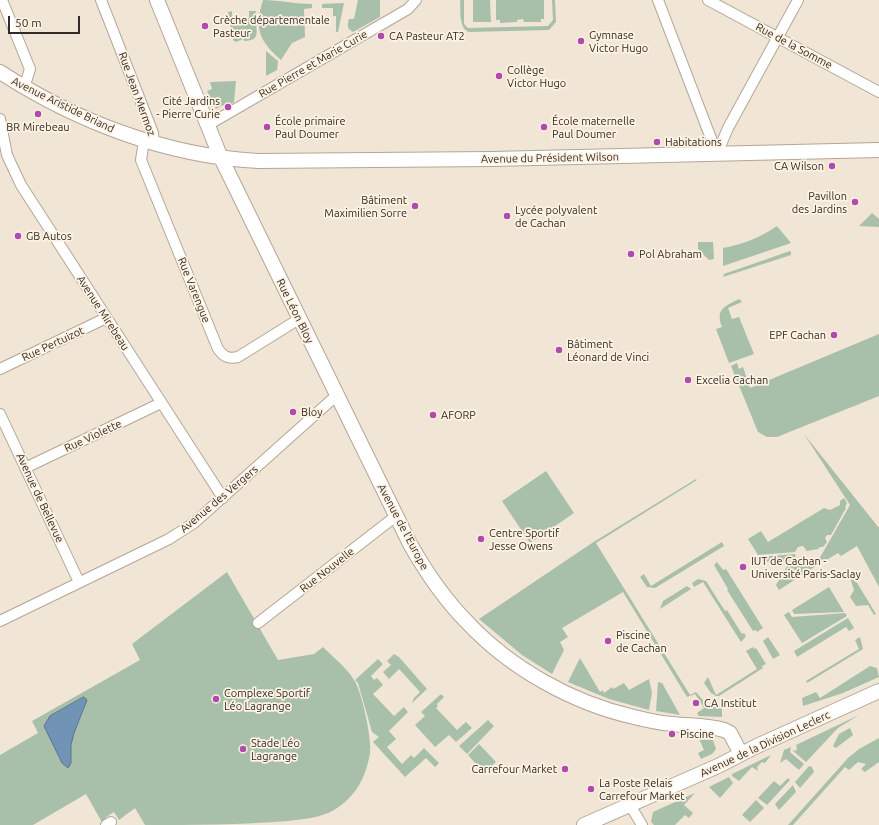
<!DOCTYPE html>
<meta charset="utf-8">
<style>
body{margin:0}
#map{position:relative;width:879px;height:825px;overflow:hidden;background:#f1e5d5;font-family:Ubuntu,sans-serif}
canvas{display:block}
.scale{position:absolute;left:8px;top:16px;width:72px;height:18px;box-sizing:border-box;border:2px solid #302b25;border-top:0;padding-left:5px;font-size:12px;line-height:14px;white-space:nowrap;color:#302b25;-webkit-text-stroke:3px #fef2e2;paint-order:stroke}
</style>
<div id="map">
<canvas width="879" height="825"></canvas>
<div class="scale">50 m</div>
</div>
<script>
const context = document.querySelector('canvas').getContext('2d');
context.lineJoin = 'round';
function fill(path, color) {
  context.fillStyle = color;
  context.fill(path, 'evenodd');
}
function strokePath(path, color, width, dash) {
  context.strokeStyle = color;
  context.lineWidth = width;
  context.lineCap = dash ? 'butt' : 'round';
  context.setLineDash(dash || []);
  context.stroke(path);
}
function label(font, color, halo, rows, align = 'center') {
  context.font = font + ' Ubuntu,sans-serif';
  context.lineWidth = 3.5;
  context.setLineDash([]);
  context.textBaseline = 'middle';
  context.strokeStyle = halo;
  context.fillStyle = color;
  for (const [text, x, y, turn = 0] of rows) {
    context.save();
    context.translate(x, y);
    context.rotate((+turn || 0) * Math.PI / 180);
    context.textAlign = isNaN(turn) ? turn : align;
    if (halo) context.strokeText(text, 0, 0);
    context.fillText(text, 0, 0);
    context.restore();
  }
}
fill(new Path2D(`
 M263,0C280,0 295,4 312,4V8L304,9L305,37L292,43L281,60C259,41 254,28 263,0Z
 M358,0H380V17L353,32C347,29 347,25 349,19H354Z
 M460,0H464V24L468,28L548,26L553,20L552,0H555L556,22L549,30L469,32C458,28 461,10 460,0Z
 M473,0H490L491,22H473Z
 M496,0H544V19H541V22H524L523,19L517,20V22L500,23V20H496Z
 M344,3L338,32H336V16H333V8H322V4Z
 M232,11V19L249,18V11H256C253,26 265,41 244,41L243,39L236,42L233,40L228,12Z
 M266,51L278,61L277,70L266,76Z
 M236,81L234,102L225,108L223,105L216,109L207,91L212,89L210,82Z
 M872,213L879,219V227L859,226Z
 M777,226L791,243L723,266V248C744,244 759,238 777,226Z
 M698,242H713L714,259L709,260L698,249Z
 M790,251L791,252V255L723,277L724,274Z
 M739,299L742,302L728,308L732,319L739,317L754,354L729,363L716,329L722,327C715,309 725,306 739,299Z
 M879,334V396L777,437H767L758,432L731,366L737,363L739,369L743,367L750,388Z
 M804,434L879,528V587L857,546L841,556L838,553L820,564L818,561L850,505Z
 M546,471L574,513L530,543L502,501Z
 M696,479L697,480L596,543L690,695L696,692L707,705L722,708V717L699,716L697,713L704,708L695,694L687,697L623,592L562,628L568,637L560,642L564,650L552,674L522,655L479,619L592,543Z
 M844,498L847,503L845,507L846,508L831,535H827L825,538L827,542L823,547H820L818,549L807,551L803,546L798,547L795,552L758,555L748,539L761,531L768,542L824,508L830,510L840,505V501Z
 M722,542L724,546L655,588L647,587L640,577L644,574L651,586Z
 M795,554L796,560L762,562L759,557Z
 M799,560H812L816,566L779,590L776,585L789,563L798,562Z
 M717,562L723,570L726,569L763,628L757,632L756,630L753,631L727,590L728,589L714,565Z
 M227,572L278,660L314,654L323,647C333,657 347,668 354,680C362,691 372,740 370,753C366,777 356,797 334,810C320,818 304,819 288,821C240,825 193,825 145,825L135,808L119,820L114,812L106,817L105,822L103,824L86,794L33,825H0V755L38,733L32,721L140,660L132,644Z
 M851,573L876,614L874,615L868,605L856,606L850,597L854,590L849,575Z
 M698,579L706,581L725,611L727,610L742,634L744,633L746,636L741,642L703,582L694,587L692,583Z
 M687,586L691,589L660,609L663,601Z
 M829,587L844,612L794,614L792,610Z
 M789,612L792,617L845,613L847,616L802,643L784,615Z
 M848,618L854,628L849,631L846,627L797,657L794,651Z
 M768,637L780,655L773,659L763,641Z
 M860,637L863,649L807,683L806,681L859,649L855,640Z
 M753,647L754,649L756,648L766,664L762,666L763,668L719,696H716L711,693L704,683L708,677L716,695L757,669L746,651Z
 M394,654L399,657L427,689L412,703L414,698L420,692L399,669L389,679L383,672L391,665L387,661Z
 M580,658L600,692L603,690L604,693L612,687L613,689L624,683L629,690L649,679L652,693L649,710L609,699L568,682Z
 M378,659L383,664L371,676L374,680L377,678L383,685L373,694L394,716L404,707L408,712L389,731L396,739L387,747L402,764L411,755L414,758L424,748L439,763L435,767L426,758L405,777L373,742L379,737L372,732L358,683L355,680Z
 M870,666L877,668L879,677L843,693L803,706L802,698L816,692L820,698Z
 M658,682L662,683L680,715L656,711Z
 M441,694L444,697L437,704L438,706L436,708L457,730L466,722L472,728L456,742L449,735L435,747L415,725L425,716L421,712Z
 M859,715L838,728L806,762L792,750L796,751L797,747L796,745Z
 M488,720L494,726L467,754L459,746Z
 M850,728L853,735L836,748L833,746L839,734Z
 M879,738V762L865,772L861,769L866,764L858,762L849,770L845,767L793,825H788L848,758L859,749Z
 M699,739L713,740L716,749L712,754L701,759L698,753L704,750Z
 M479,744L496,762L484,773L468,755Z
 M791,747L790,752L804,764L799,770L786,759L780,763L784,750Z
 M771,755L765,763L762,762L757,767L758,771L752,767L739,781L732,776V774Z
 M809,766L812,767L814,772L800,788L795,782Z
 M729,777L733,783L720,798L709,787Z
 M788,778L790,780L767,805L758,798L774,781L780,786Z
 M793,785L796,792L779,810L775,804Z
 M695,793L684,805L693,813L689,818L685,815L675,825H654L651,822L653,812Z
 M756,800L764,808L750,822L742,815Z`), '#a8c0a9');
const water = new Path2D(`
 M84,697L87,700L74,733L71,745V763L68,768L62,763L44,726L50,716Z`);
fill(water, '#7193b6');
strokePath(water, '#5e748a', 1);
const street = new Path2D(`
 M2,0L30,69L24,88
 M101,0L153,133L154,143
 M658,0L717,154
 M708,0L879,92
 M0,119L7,155L21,185L223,498
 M208,125L408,9L416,0
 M144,141L141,160L218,349C224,357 228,359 238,357L299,319
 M717,154L728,128L798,0
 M0,369L106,318
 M0,414L79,582
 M25,468L161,403
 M0,621L169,539L194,523L337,395
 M258,623L396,516
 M630,805L642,825
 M106,825L111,822`);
const secondary = new Path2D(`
 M157,0L221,158L410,544C426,572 444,599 467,622C510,668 572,703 634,717C646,720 660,723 672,724C689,726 707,725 724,730L730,733L741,754
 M0,72C77,122 167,156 258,161L492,159L879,150
 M584,825L718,766L757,746L879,691`);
strokePath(street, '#b2a798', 12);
strokePath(secondary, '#b2a798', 16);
strokePath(street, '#fff', 10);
strokePath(secondary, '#fff', 14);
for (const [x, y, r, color] of [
 [205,26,4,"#b04aae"],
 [381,36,4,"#b04aae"],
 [581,41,4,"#b04aae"],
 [499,76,4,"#b04aae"],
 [228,107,4,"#b04aae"],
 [38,114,4,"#b04aae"],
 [267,127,4,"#b04aae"],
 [544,127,4,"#b04aae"],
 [657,142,4,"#b04aae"],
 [832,166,4,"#b04aae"],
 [855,202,4,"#b04aae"],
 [415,206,4,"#b04aae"],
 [507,216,4,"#b04aae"],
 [18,236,4,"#b04aae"],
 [631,254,4,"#b04aae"],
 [834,335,4,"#b04aae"],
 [559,350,4,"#b04aae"],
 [688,380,4,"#b04aae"],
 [293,412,4,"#b04aae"],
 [433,415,4,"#b04aae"],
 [481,539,4,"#b04aae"],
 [743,567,4,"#b04aae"],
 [608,641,4,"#b04aae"],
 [216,699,4,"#b04aae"],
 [696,703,4,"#b04aae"],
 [672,734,4,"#b04aae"],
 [243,749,4,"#b04aae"],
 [565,769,4,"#b04aae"],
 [591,789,4,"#b04aae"]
]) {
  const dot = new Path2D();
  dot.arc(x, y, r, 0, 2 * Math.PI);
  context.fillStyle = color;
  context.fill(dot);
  strokePath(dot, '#fef2e2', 1.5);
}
label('11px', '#302b25', '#fef2e2', [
 ["Crèche départementale",213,20],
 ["Pasteur",213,33],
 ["Gymnase",589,35],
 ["Victor Hugo",589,48],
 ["CA Pasteur AT2",389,36],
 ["Collège",507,70],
 ["Victor Hugo",507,83],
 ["Cité Jardins",220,101,"right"],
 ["- Pierre Curie",220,114,"right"],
 ["École primaire",275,121],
 ["Paul Doumer",275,134],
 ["École maternelle",552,121],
 ["Paul Doumer",552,134],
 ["BR Mirebeau",38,127,"center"],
 ["Habitations",665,142],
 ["CA Wilson",824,166,"right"],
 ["Pavillon",847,196,"right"],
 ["des Jardins",847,209,"right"],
 ["Bâtiment",407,200,"right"],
 ["Maximilien Sorre",407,213,"right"],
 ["Lycée polyvalent",515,210],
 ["de Cachan",515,223],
 ["GB Autos",26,236],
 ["Pol Abraham",639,254],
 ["EPF Cachan",826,335,"right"],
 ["Bâtiment",567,344],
 ["Léonard de Vinci",567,357],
 ["Excelia Cachan",696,380],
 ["Bloy",301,412],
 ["AFORP",441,415],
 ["Centre Sportif",489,533],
 ["Jesse Owens",489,546],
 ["IUT de Cachan -",751,561],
 ["Université Paris-Saclay",751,574],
 ["Piscine",616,635],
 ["de Cachan",616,648],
 ["Complexe Sportif",224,693],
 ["Léo Lagrange",224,706],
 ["CA Institut",704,703],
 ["Piscine",680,734],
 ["Stade Léo",251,743],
 ["Lagrange",251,756],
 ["Carrefour Market",557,769,"right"],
 ["La Poste Relais",599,783],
 ["Carrefour Market",599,796]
], 'left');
label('11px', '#302b25', '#fef2e2', [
 ["Rue de la Somme",794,46,28],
 ["Rue Pierre et Marie Curie",313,64,-30],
 ["Rue Jean Mermoz",137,94,70],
 ["Avenue Aristide Briand",63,105,26],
 ["Avenue du Président Wilson",550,158,-1],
 ["Rue Varengue",194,290,68],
 ["Rue Léon Bloy",295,311,64],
 ["Avenue Mirebeau",103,313,57],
 ["Rue Pertuizot",53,344,-25],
 ["Rue Violette",93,436,-25],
 ["Avenue de Bellevue",40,498,65],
 ["Avenue des Vergers",219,499,-40],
 ["Avenue de l'Europe",403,527,62],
 ["Rue Nouvelle",327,570,-38],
 ["Avenue de la Division Leclerc",765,744,-25]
]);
</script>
